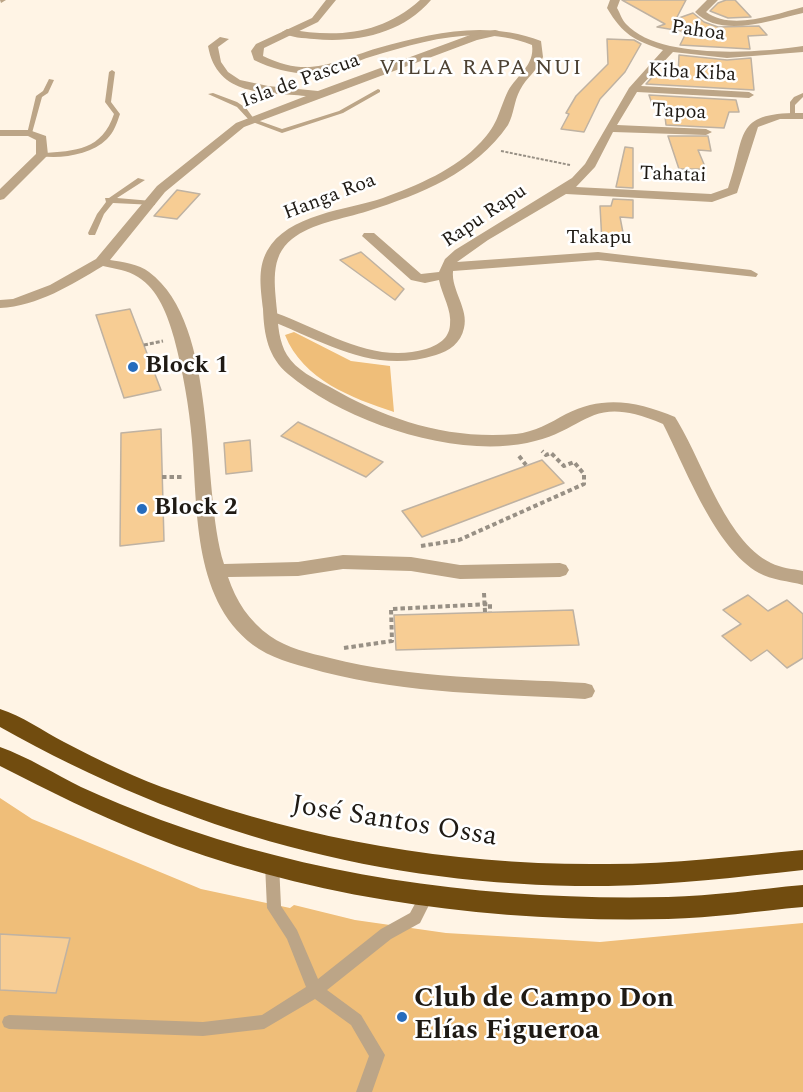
<!DOCTYPE html>
<meta charset="utf-8">
<style>
body{margin:0}
canvas{display:block;background:#fff4e5}
</style>
<canvas width="803" height="1092"></canvas>
<script>
const context = document.querySelector('canvas').getContext('2d');
context.lineJoin = 'round';
function fill(path, color) {
  context.fillStyle = color;
  context.fill(path, 'evenodd');
}
function strokePath(path, color, width, dash) {
  context.strokeStyle = color;
  context.lineWidth = width;
  context.lineCap = dash ? 'butt' : 'round';
  context.setLineDash(dash || []);
  context.stroke(path);
}
function label(font, color, halo, rows, align = 'center') {
  context.font = font + ' Spectral,serif';
  context.lineWidth = 5;
  context.setLineDash([]);
  context.textBaseline = 'middle';
  context.strokeStyle = halo;
  context.fillStyle = color;
  for (const [text, x, y, turn = 0] of rows) {
    context.save();
    context.translate(x, y);
    context.rotate((+turn || 0) * Math.PI / 180);
    context.textAlign = isNaN(turn) ? turn : align;
    if (halo) context.strokeText(text, 0, 0);
    context.fillText(text, 0, 0);
    context.restore();
  }
}
fill(new Path2D(`
 M294,332L351,361L390,366L394,412C352,398 303,380 285,335Z
 M0,798L32,819L201,889L290,908L294,905L355,920L446,933L600,942L803,923V1092H0Z`), '#efbe79');
const building = new Path2D(`
 M622,0H686L676,19L693,13L704,22L718,27L759,26L767,35L748,36L750,49L680,45L685,35L681,31L657,27L665,24Z
 M726,0H735L751,17L728,18L710,11L718,3Z
 M607,39L634,40L641,44L625,72L600,99L584,132L561,129L569,114L566,113L576,96L608,64Z
 M679,55L727,60L751,58L754,90L646,84L655,74L678,76Z
 M649,95L736,100L739,112H729L724,128L666,125L664,108L653,107Z
 M668,136H708L711,151L698,150L706,169H679Z
 M625,147L633,148V188L616,187Z
 M177,190L200,194L177,219L154,216Z
 M613,199L633,200V218L620,217L625,243H602L600,206H611Z
 M361,252L404,289L395,300L340,260Z
 M130,309L161,390L124,398L96,315Z
 M298,422L383,462L366,477L281,436Z
 M161,429L164,541L120,546L121,433Z
 M250,440L252,471L226,474L224,443Z
 M542,460L564,483L422,537L402,511Z
 M748,595L768,611L787,600L803,614V658L787,668L767,650L751,661L722,636L741,624L723,610Z
 M573,610L579,645L396,650L394,615Z
 M0,934L70,938L56,993L0,990Z`);
fill(building, '#f7cd94');
strokePath(building, '#bfb2a2', 1.5);
strokePath(new Path2D(`
 M501,151L570,165`), '#989085', 2, [3, 1.5]);
strokePath(new Path2D(`
 M144,345L163,341`), '#989085', 3, [4, 2]);
strokePath(new Path2D(`
 M519,456L526,465
 M162,477H183
 M421,546L459,540L584,484V474L574,462L564,466L551,453L546,455L542,451
 M344,648L392,641L391,609L490,604V612`), '#989085', 4, [4.5, 3]);
fill(new Path2D(`
 M112,70L115,72L111,102L120,114C117,123 114,132 107,139C91,155 61,159 40,156V154L42,153C76,151 102,150 114,114L105,102L109,72Z
 M49,79L54,80L48,93L42,97L32,133L27,134L36,96L43,91Z
 M378,89L380,90V92L343,113L282,133L250,121L237,107L208,94L213,93L237,102L246,108L254,119L282,129L339,111Z
 M803,93V97L795,105V115L790,116V102L794,97Z
 M138,178L145,180L117,198L152,201H155V205L113,203L104,214L95,235H89L88,233L97,214L106,202L105,198H109Z
 M272,858L277,860L279,864L281,906L297,930L318,979L381,929L410,913L422,891L427,889L432,891L434,895L420,923L391,939L327,990L361,1015L385,1055L372,1092H356L369,1056L351,1025L315,999L264,1029L203,1036L9,1029L4,1027L2,1022L4,1017L9,1015L203,1022L262,1015L306,987L287,939L267,908L265,864L267,860Z`), '#bca587');
fill(new Path2D(`
 M0,0H6L1,3Z
 M420,0H431C402,34 356,43 314,39C304,38 290,38 282,32L287,29C337,38 381,35 420,0Z
 M610,0H620L617,8C620,13 622,20 626,24C659,60 759,53 803,46V52L727,58L673,52L641,86L749,92L754,95L749,98L637,92L617,125L706,129L712,132L706,135L613,132L595,167L576,187L711,194L728,188C747,134 732,112 803,113V119H780L758,127L737,193L712,202L566,194L488,240L457,262L598,252L751,270L758,274L756,277L598,260L453,271C451,290 469,309 464,328C461,343 449,351 436,355C372,375 324,341 266,319L264,316L266,313H276C324,330 373,365 426,349C438,345 449,339 450,325C452,310 442,295 439,280L425,283L411,280L362,236L364,233H374L421,274L439,272L445,259L455,250L572,178L585,164L629,88L663,50C634,40 623,35 607,8Z
 M707,0H718L706,12C732,31 775,14 803,7V13C772,20 721,39 695,12Z
 M495,30L499,31V35L477,40L244,127L165,192L110,260C122,262 139,264 149,272C220,325 200,487 224,564L298,562L343,555L411,557L460,565L560,563L566,565L569,570L566,575L560,577L460,579L411,571L343,569L298,576L228,577C236,601 249,621 270,636C287,648 309,653 330,658C413,679 500,678 585,683L592,685L595,691L592,697L585,699C497,694 409,694 323,672C302,666 278,661 259,649C192,605 198,511 192,441C189,406 183,372 174,338C168,316 158,289 138,277C128,270 115,269 103,266C71,285 38,306 0,308V300L13,299L50,285L96,259L157,186L236,123L306,96C265,92 217,97 208,46L220,37L229,39L218,47L221,62L228,72L240,80L268,86L318,91L470,35Z
 M0,130H29L46,136L48,155L4,199L0,200V189L36,154V140L28,136H0Z`), '#bca587');
fill(new Path2D(`
 M326,0H336L318,22L264,48L263,56C310,79 334,61 378,48C432,33 486,20 541,41L543,57C538,70 526,78 520,90C514,101 514,114 508,125C475,173 421,194 368,211C343,219 312,223 292,239C269,257 275,286 277,311C278,325 279,342 287,355C296,370 315,379 330,387C387,420 449,440 516,434C534,432 550,423 566,414C603,395 637,401 675,417C703,461 724,539 771,563C781,568 793,569 803,571V585C789,581 771,580 759,573C715,548 686,469 663,424C588,392 590,430 527,443C453,458 345,422 288,374C268,357 264,335 263,309C261,290 257,269 267,251C287,214 347,210 383,198C418,185 455,170 481,142C499,123 498,112 508,91C517,75 535,65 532,45C479,24 422,41 370,57C359,60 350,66 340,69C312,78 280,73 254,60L251,51L256,44L312,18Z`), '#bca587');
fill(new Path2D(`
 M0,709C22,716 43,731 64,742C100,761 138,779 176,792C315,842 461,866 608,864C673,864 738,856 803,850V870C738,877 673,885 608,886C388,888 192,835 0,727Z
 M0,747C28,757 55,774 81,787C107,799 134,810 161,820C321,879 497,901 668,897C713,896 758,889 803,885V907C758,911 713,918 668,919C493,923 311,900 148,835C97,815 49,791 0,766Z`), '#714c0f');
strokePath(new Path2D(`
 M484,593L485,612`), '#989085', 4, [4.5, 3]);
for (const [x, y, r, color] of [
 [133,367,6,"#266cbd"],
 [142,509,6,"#266cbd"],
 [402,1017,6,"#266cbd"]
]) {
  const dot = new Path2D();
  dot.arc(x, y, r, 0, 2 * Math.PI);
  context.fillStyle = color;
  context.fill(dot);
  strokePath(dot, '#fff', 2);
}
label('20px', '#1f1a14', '#fff', [
 ["Pahoa",698,32,8],
 ["Kiba Kiba",692,74,3],
 ["Isla de Pascua",301,82,-20],
 ["Tapoa",679,113,3],
 ["Tahatai",673,176,2],
 ["Hanga Roa",330,198,-21],
 ["Rapu Rapu",485,217,-34],
 ["Takapu",599,239]
]);
context.letterSpacing = '1.5px';
label('22px', '#4e4334', '#fff', [
 ["VILLA RAPA NUI",481,70]
]);
context.letterSpacing = '0px';
label('bold 24px', '#1f1a14', '#fff', [
 ["Block 1",145,367],
 ["Block 2",154,509]
], 'left');
label('28px', '#1f1a14', '#fff', [
 ["José Santos Ossa",394,823,9]
]);
label('bold 28px', '#1f1a14', '#fff', [
 ["Club de Campo Don",414,1001],
 ["Elías Figueroa",414,1033]
], 'left');
</script>
